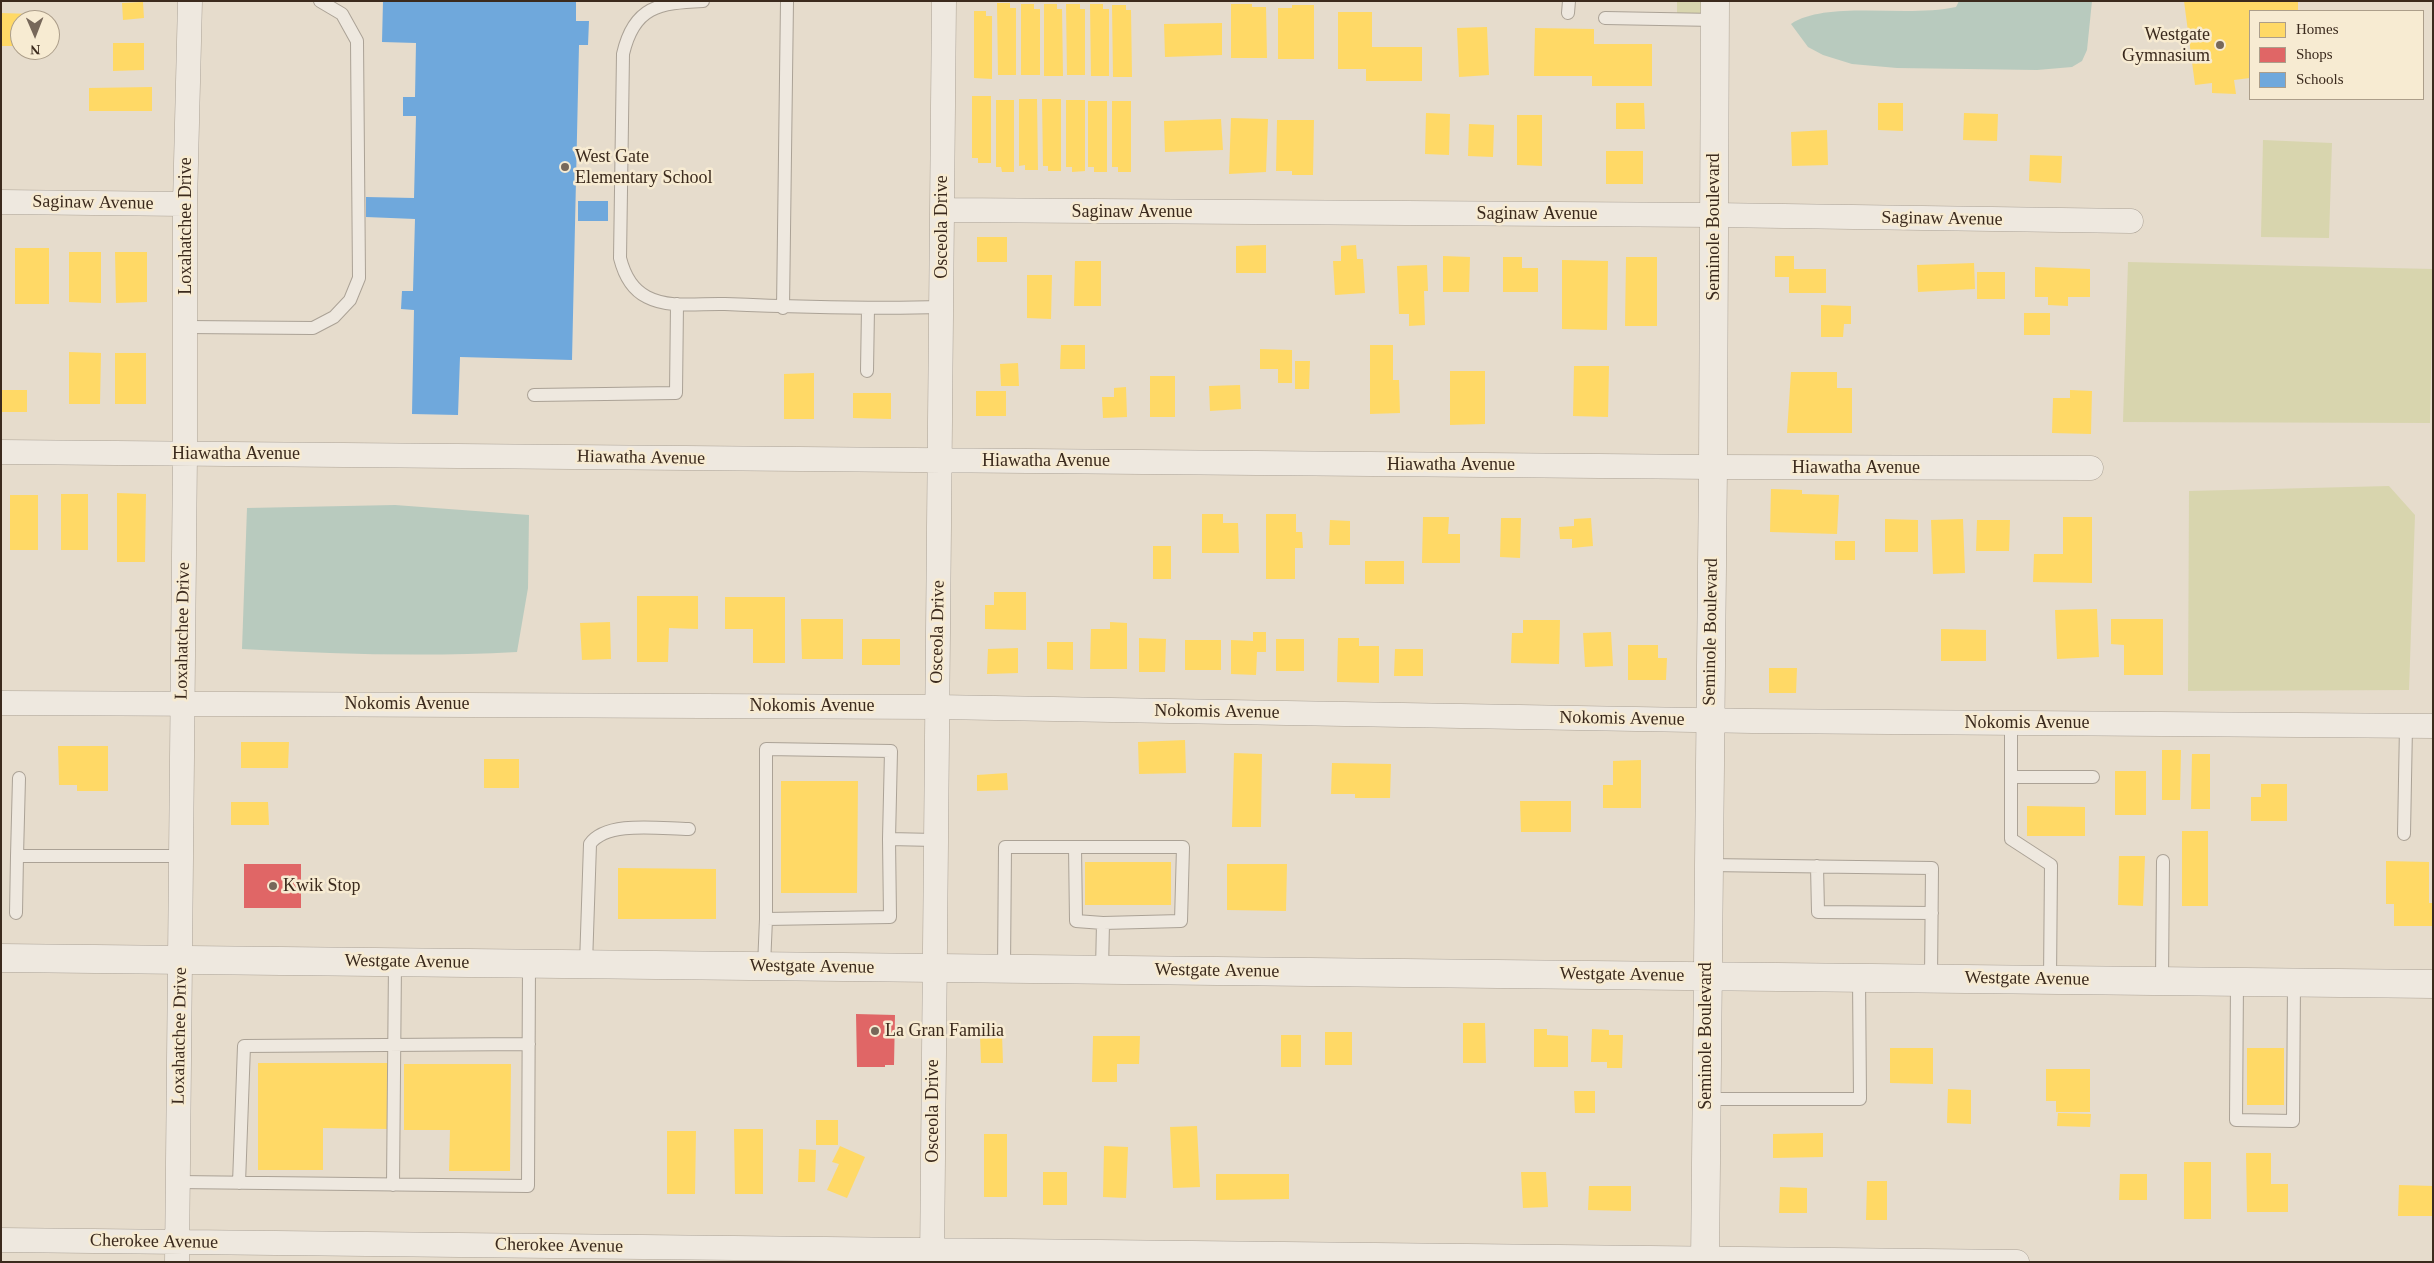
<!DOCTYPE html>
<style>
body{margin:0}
#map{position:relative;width:2434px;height:1263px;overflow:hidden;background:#e6dccc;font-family:"Times New Roman",serif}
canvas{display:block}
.frame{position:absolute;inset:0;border:2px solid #3b2a1d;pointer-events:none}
.legend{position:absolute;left:2249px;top:10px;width:175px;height:90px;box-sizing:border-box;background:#f7ebd2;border:1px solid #ac9e8a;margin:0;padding:6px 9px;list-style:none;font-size:15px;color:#3b2a1d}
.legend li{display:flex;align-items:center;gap:10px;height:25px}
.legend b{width:25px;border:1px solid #ac9e8a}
.north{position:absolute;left:10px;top:10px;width:50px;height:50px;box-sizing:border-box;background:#f7ebd2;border:1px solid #ac9e8a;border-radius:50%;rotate:179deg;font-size:14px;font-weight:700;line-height:20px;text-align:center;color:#3b2a1d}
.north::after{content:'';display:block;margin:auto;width:18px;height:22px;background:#77685a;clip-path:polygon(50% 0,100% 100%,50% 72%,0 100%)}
</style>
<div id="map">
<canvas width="2434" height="1263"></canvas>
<div class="frame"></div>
<ul class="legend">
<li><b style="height:14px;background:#ffd966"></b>Homes</li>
<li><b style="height:14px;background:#e06666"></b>Shops</li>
<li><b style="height:14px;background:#6fa8dc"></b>Schools</li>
</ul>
<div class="north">N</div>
</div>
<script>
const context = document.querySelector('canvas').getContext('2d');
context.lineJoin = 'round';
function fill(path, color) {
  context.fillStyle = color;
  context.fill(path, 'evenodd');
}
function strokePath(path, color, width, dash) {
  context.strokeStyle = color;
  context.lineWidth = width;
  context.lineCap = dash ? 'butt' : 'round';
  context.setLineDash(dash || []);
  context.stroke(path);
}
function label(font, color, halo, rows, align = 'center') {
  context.font = font + ' "Times New Roman",serif';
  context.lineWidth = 5;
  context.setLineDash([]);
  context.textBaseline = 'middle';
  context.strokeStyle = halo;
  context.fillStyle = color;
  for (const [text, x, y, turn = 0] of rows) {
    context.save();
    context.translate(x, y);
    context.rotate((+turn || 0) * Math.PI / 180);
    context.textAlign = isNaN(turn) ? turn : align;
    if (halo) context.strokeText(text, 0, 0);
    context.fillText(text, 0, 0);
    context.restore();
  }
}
fill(new Path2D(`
 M1677,1H1701V15L1677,17Z
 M2263,140L2332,143L2329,238L2261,237Z
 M2128,262L2433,269L2430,423L2123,422Z
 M2389,486L2415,515L2409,690L2188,691L2189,491Z`), '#d8d5ae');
fill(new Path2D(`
 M1959,1H2092L2087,50L2082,61L2072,67L2037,70L1897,68L1852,64L1823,55L1808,47L1791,24C1827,0 1907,18 1956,7Z
 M395,505L529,515L528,588L517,652C425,657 334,654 242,649L247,508Z`), '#b8cabe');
fill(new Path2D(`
 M2184,1H2298V11H2250V78L2234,80L2236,94L2212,93V83L2195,85Z
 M143,2L144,18L123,20L122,3Z
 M997,3H1010V8H1016V75H998Z
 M1021,4H1034V9H1040V75H1021Z
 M1044,4H1057V9H1062L1063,76H1044Z
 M1066,4H1080V9H1085V75H1067Z
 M1090,4H1103V9H1109V76H1091Z
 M1231,4H1252V7H1266L1267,58H1231Z
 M1112,5H1126V10H1131L1132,77H1113Z
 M1292,5H1314V59H1278V8H1292Z
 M974,11H986V16H992V79L974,78Z
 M1338,12H1372V47H1422V81H1366V69H1338Z
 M1,13L32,14V20H20V46H1Z
 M1222,23V55L1165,57L1164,24Z
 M1487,27L1489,75L1459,77L1457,28Z
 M1535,28L1594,29V44H1652V86H1592V76H1534Z
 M113,43H144V70L113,71Z
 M152,87V111H89V88Z
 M972,96H991V163H978V158H972Z
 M1019,99H1037L1038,170H1025V165L1019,166Z
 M1042,99H1061V171H1048V166H1043Z
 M996,100H1014V172H1002L1001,167H996Z
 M1066,100H1085V171L1072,172V167H1066Z
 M1088,101H1107V172H1094V167H1088Z
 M1112,101H1131V172H1118V167H1112Z
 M1616,103H1644L1645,129H1616Z
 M1878,103H1903V131L1878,130Z
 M1426,113L1450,114L1449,155L1425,154Z
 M1964,113L1998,114L1997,141L1963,140Z
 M1517,115H1542V166L1517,165Z
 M1231,118L1268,119L1266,172L1229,174Z
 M1221,119L1223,150L1165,152L1164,121Z
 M1277,120H1314L1313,175H1292V171H1276Z
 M1469,124L1494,125L1493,157L1468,156Z
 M1827,130L1828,165L1792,166L1791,132Z
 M1606,151H1643V184H1606Z
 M2030,155L2062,156L2061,183L2029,181Z
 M977,237H1007V262H977Z
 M1266,245V273H1236V246Z
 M1356,245L1357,259H1363L1365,293L1335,295L1333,261H1341V246Z
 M15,248H49V304H15Z
 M69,252H101V303L69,302Z
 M115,252H147V302L116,303Z
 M1443,256L1470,257L1469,292H1443Z
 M1775,256H1794V269H1826V293H1789V277H1775Z
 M1503,257H1522V268H1538V292H1503Z
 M1626,257H1657V326H1625Z
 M1562,260L1608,261L1607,330L1562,329Z
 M1075,261H1101V306H1074Z
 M1974,263L1975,289L1918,292L1917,265Z
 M1427,265L1428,291H1424L1425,325L1409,326V314H1399L1397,266Z
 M2035,267L2090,269V297H2068V306L2048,305V297H2035Z
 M1977,272H2005V299H1977Z
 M1027,275H1052L1051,319L1027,318Z
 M1821,305L1851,306V324H1844L1843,337H1821Z
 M2024,313H2050V335H2024Z
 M1061,345H1085V369H1060Z
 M1370,345H1393V380H1399L1400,413L1370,414Z
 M1260,349L1292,350V383H1278V369H1260Z
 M69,352L101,353L100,404H69Z
 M115,353H146V404H115Z
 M1295,361H1310L1309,389H1295Z
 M1018,363L1019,386H1001L1000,364Z
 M1574,366H1609L1608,417L1573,416Z
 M1450,371H1485V424L1450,425Z
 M1791,372H1837V388H1852V433H1787Z
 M814,373V419H784V374Z
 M1150,376H1175V417H1150Z
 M1240,385L1241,409L1210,411L1209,386Z
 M1126,387L1127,417L1103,418L1102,397H1114V388Z
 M1,390H27V412H1Z
 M2070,390L2092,391L2091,434L2052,433L2053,398H2070Z
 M976,391H1006V416H976Z
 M853,393H891V419L853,418Z
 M1771,489L1802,490V494L1839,495L1837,534L1770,532Z
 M117,493L146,494L145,562H117Z
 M61,494H88V550H61Z
 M10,495H38V550H10Z
 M1202,514H1223V523H1238L1239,553H1202Z
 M1266,514H1296V532H1302L1303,548H1295V579H1266Z
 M1423,517H1449L1448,534H1460V563H1422Z
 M2063,517H2092V583L2033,582L2034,554H2063Z
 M1501,518H1521L1520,558L1500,557Z
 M1591,518L1593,546L1572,548V539H1560L1559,527L1574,526V519Z
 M1885,519L1918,520V552H1885Z
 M1963,519L1965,573L1933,574L1931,520Z
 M1330,520L1350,521V545H1329Z
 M1977,520H2010L2009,551H1976Z
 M1835,541H1855V560H1835Z
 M1153,546H1171V579H1153Z
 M1365,561H1404V584H1365Z
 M994,592H1026V630L985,629V605H994Z
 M637,596H698V629L669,628L668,662H637Z
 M725,597H785V663H753V629H725Z
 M2097,609L2099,657L2057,659L2055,610Z
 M801,619H843V659H802Z
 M2111,619H2163V675H2124V645L2111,644Z
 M1523,620H1560L1559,664L1511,663L1512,633H1523Z
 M610,622L611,659L582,660L580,623Z
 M1110,622L1127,623V669H1090L1091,629H1110Z
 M1941,629L1986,630V661H1941Z
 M1253,632H1266V652H1257L1256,675L1231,674V640L1253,641Z
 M1611,632L1613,666L1585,667L1583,633Z
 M1139,638L1166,639L1165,672H1139Z
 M1338,638H1359V646H1379V683L1337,682Z
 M862,639H900V665H862Z
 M1276,639H1304V671H1276Z
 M1185,640H1221V670H1185Z
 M1047,642H1073V670L1047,669Z
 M1628,645H1658V658H1667L1666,680H1628Z
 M1018,648V673L987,674L988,649Z
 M1395,649H1423V676H1394Z
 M1769,668H1797L1796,693H1769Z
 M1185,740L1186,773L1139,774L1138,742Z
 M241,742H289L288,768H241Z
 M58,746H108V791H77V785H59Z
 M2162,750H2181L2180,800H2162Z
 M1234,753L1262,754L1261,827H1232Z
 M2192,754H2210V809H2191Z
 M484,759H519V788H484Z
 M1641,760V808H1603V785H1613V761Z
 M1332,763L1391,764L1390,798H1355V794H1331Z
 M2115,771H2146V815H2115Z
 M1007,773L1008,790L977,791V775Z
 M781,781H858L857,893H781Z
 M2261,784H2287V821H2251V797H2261Z
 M1520,801H1571V832H1521Z
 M231,802H268L269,825H231Z
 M2027,806L2085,807V836H2027Z
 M2182,831H2208V906H2182Z
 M2119,856H2145L2143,906L2118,905Z
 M2386,861L2429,862V903H2433V926H2394V904H2386Z
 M1085,862H1171V905H1085Z
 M1227,864H1287L1286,911L1227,910Z
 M618,868L716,869V919H618Z
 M1463,1023H1485L1486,1063H1463Z
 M1534,1029H1547V1035L1568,1036V1067H1534Z
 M1592,1029L1609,1030V1035H1623L1622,1068H1607V1062H1591Z
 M1325,1032H1352V1065H1325Z
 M1002,1034L1003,1063H981L980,1035Z
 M1281,1035H1301V1067H1281Z
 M1093,1036H1140L1139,1064H1117V1082H1092Z
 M1890,1048H1933V1084L1890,1083Z
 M2247,1048H2284V1105H2247Z
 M258,1063H389V1129L323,1128V1170H258Z
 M404,1064H511L510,1171H449L450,1130H404Z
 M2046,1069H2090V1112H2056V1101H2046Z
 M1948,1089L1971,1090V1124L1947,1123Z
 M1574,1091H1595V1113H1575Z
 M2058,1113L2091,1114L2090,1127L2057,1126Z
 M816,1120H838V1145H816Z
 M1197,1126L1200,1187L1173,1188L1170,1127Z
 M734,1129H763V1194H735Z
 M667,1131H696L695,1194H667Z
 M1823,1133V1157L1773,1158V1134Z
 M984,1134H1007V1197H984Z
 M840,1146L865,1157L847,1198L827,1190L839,1164L832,1162Z
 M1104,1146L1128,1147L1126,1198L1103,1197Z
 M799,1149L816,1150L815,1182H798Z
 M2246,1153H2271V1184H2288V1212H2247Z
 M2184,1162H2211V1219H2184Z
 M1043,1172H1067V1205H1043Z
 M1521,1172H1546L1548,1207L1523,1208Z
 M1216,1174H1289V1199L1216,1200Z
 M2120,1174H2147V1200H2119Z
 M1867,1181H1887V1220H1866Z
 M2399,1185L2433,1186V1216H2398Z
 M1589,1186H1631V1211L1588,1210Z
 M1780,1187L1807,1188V1213H1779Z`), '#ffd966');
fill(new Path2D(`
 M244,864H301V908H244Z
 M856,1014L895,1015L894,1065H885V1067H857Z`), '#e06666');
fill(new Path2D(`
 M383,1H576V21H589L588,45H579L572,360L460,357L458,415L412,414L414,310L401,309L402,291H413L415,219L366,217V197L414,198L416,116H403V97H415L416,43L382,42Z
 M578,201H608V221H578Z`), '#6fa8dc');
const service = new Path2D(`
 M703,1C659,3 634,6 623,54L620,258C624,274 631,289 647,297C670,309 700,303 725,304C798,307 870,309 942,307
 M1568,13L1569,1
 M1605,18L1715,20
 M783,308L787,1
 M186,327L313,328L334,317L350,300L359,278L357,41L342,14L320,1
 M867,371L868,308
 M534,395L676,393L677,304
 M2011,723V839L2051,865L2050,980
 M2011,777H2093
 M2404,834L2406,726
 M889,839L891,751L766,749V919L890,917L889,839L935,840
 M1075,847L1076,921L1103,923
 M17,856L19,778
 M1708,865L1932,868L1931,978
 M1817,866L1818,912L1932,913
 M16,913L17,856H181
 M586,964L590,844C607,820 662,829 689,829
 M764,966L766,919
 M1004,969L1005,847H1183L1181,921L1103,923L1102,970
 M2162,981L2163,861
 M2237,982L2236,1120L2293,1121L2294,982
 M1706,1099H1860L1859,978
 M178,1182L528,1186L529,964
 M239,1183L244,1046L529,1044
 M393,1185L395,962`);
const minor = new Path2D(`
 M1,202L185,204
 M943,210L1714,215L2131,221
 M1,452L1713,467L2091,468
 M1,703L937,707L1752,721L2433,726
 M1,1240L2017,1262
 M177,1262L185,454V204L190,1
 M932,1262L944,1`);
const tertiary = new Path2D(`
 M1,958L2433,984
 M1705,1262L1713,467L1715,1`);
strokePath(service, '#aba296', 14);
strokePath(minor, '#aba296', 25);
strokePath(tertiary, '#aba296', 29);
strokePath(service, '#eee8df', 12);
strokePath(minor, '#eee8df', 24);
strokePath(tertiary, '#eee8df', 28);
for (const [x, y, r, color] of [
 [2220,45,5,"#77685a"],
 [565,167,5,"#77685a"],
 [273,886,5,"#77685a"],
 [875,1031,5,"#77685a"]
]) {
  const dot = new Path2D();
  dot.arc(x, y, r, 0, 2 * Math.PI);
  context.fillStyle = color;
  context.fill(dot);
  strokePath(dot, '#f7ebd2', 2);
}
label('18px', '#3b2a1d', '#f7ebd2', [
 ["Westgate",2210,35,"right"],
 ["Gymnasium",2210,56,"right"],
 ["West Gate",575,157],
 ["Elementary School",575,178],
 ["Kwik Stop",283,886],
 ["La Gran Familia",885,1031]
], 'left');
label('18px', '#3b2a1d', '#f7ebd2', [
 ["Saginaw Avenue",93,203,1],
 ["Saginaw Avenue",1132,212],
 ["Saginaw Avenue",1537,214],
 ["Saginaw Avenue",1942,219,1],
 ["Loxahatchee Drive",186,226,-90],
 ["Osceola Drive",942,227,-90],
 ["Seminole Boulevard",1714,227,-90],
 ["Hiawatha Avenue",236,454],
 ["Hiawatha Avenue",641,458,1],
 ["Hiawatha Avenue",1046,461],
 ["Hiawatha Avenue",1451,465],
 ["Hiawatha Avenue",1856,468],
 ["Loxahatchee Drive",183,631,-89],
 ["Osceola Drive",938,632,-89],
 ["Seminole Boulevard",1711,632,-89],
 ["Nokomis Avenue",407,704],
 ["Nokomis Avenue",812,706],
 ["Nokomis Avenue",1217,712,1],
 ["Nokomis Avenue",1622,719,1],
 ["Nokomis Avenue",2027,723],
 ["Westgate Avenue",407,962,1],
 ["Westgate Avenue",812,967,1],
 ["Westgate Avenue",1217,971,1],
 ["Westgate Avenue",1622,975,1],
 ["Westgate Avenue",2027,979,1],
 ["Loxahatchee Drive",180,1036,-89],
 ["Seminole Boulevard",1706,1036,-90],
 ["Osceola Drive",933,1111,-90],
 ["Cherokee Avenue",154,1242,1],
 ["Cherokee Avenue",559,1246,1]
]);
</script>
